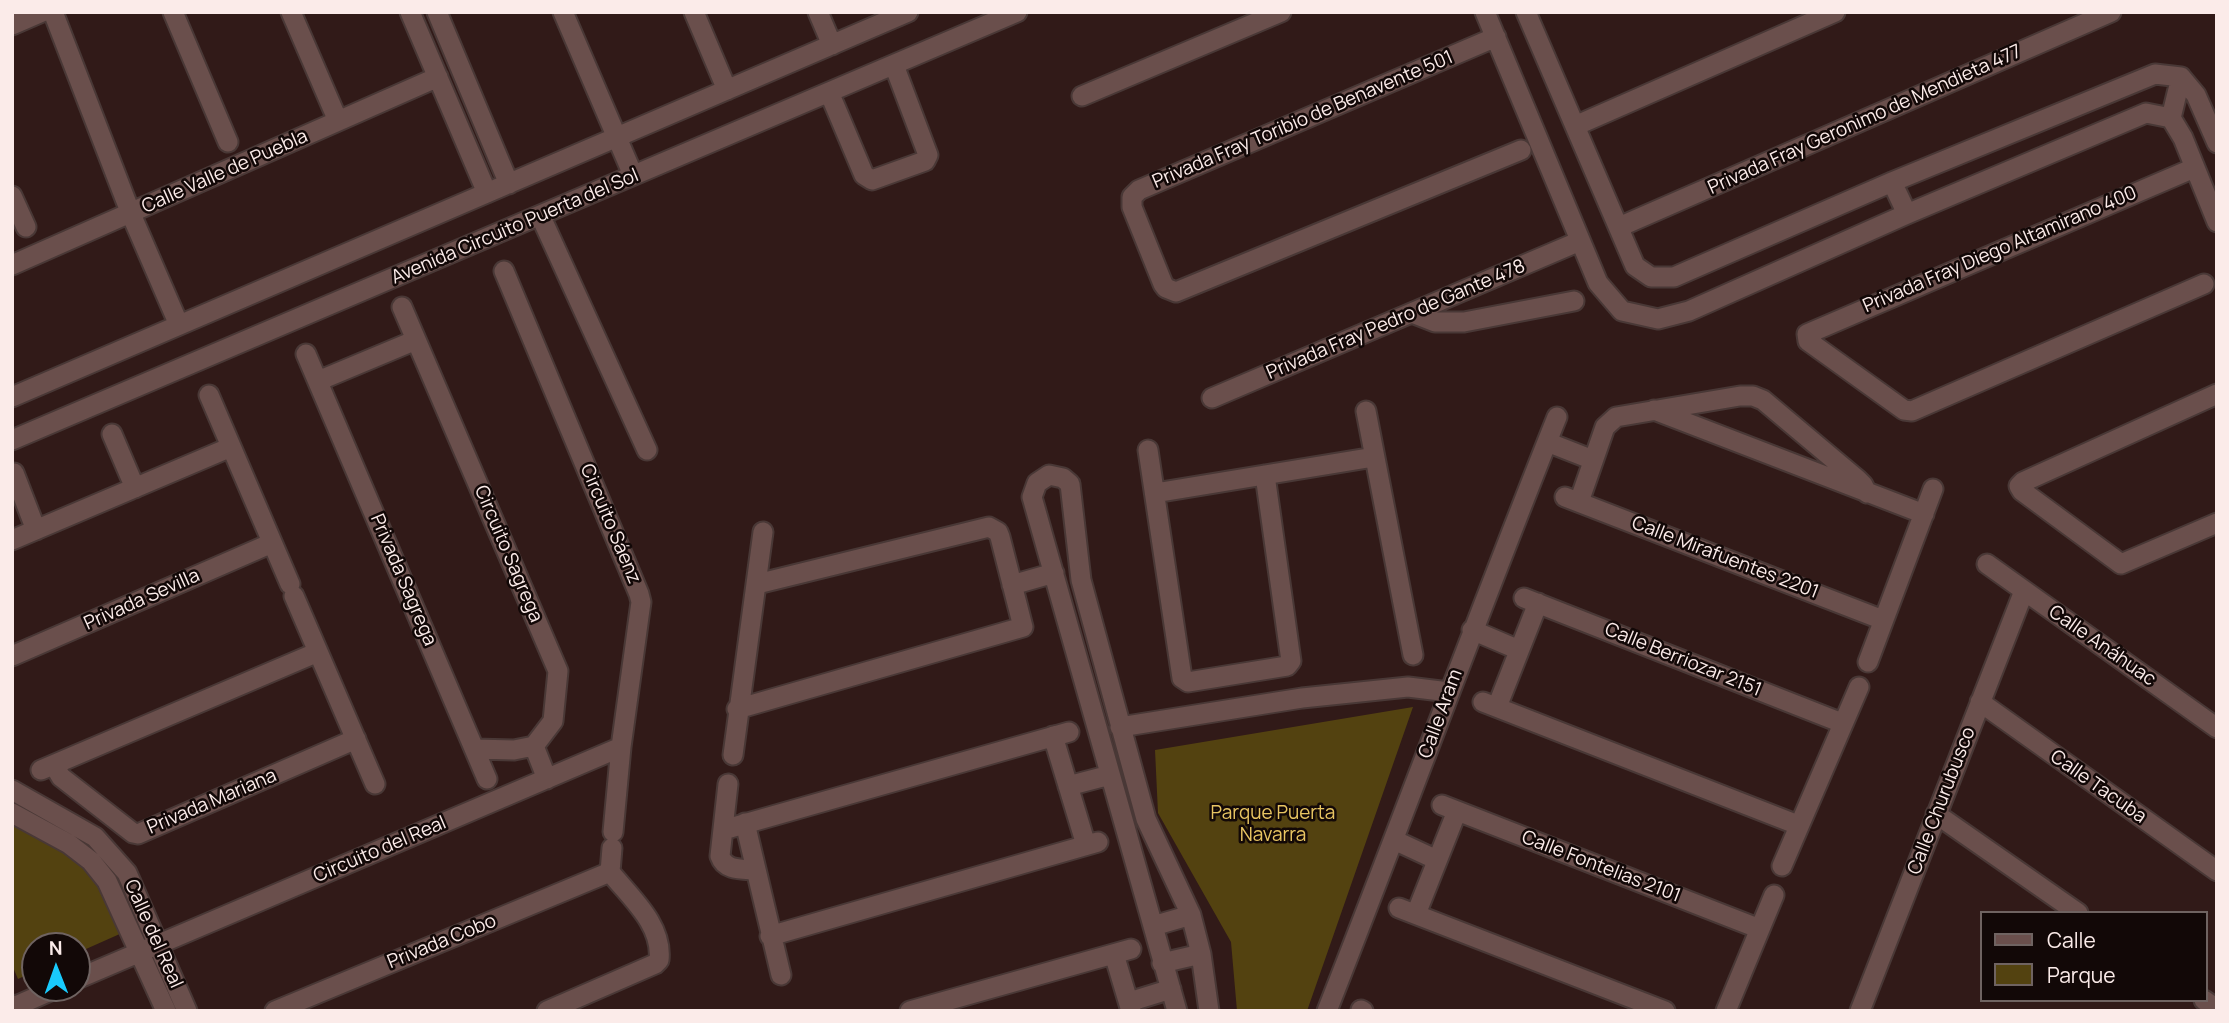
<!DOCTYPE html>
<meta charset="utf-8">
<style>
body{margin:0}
#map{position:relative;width:2229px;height:1023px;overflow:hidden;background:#311a18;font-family:Manrope,sans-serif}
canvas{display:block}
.frame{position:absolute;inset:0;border:14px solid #fbebe9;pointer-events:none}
.legend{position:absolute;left:1980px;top:911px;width:228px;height:91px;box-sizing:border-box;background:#120807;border:2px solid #6f6361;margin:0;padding:9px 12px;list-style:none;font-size:21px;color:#fbebe9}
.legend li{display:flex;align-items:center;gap:14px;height:35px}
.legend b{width:35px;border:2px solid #6f6361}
.north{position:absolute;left:21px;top:932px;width:70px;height:70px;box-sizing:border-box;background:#120807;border:2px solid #6f6361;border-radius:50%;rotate:359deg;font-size:19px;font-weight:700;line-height:28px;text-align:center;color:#fbebe9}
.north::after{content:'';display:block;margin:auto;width:24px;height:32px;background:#19cafc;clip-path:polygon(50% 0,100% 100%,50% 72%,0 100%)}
</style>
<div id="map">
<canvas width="2229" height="1023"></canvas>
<div class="frame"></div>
<ul class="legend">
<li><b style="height:9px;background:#6a4f4c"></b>Calle</li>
<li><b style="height:19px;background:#534210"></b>Parque</li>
</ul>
<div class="north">N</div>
</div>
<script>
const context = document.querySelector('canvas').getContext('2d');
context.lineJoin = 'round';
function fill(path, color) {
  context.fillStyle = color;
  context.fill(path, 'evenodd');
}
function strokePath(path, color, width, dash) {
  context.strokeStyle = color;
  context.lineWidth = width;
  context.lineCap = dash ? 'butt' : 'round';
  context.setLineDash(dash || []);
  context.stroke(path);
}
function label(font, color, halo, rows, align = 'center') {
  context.font = font + ' Manrope,sans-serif';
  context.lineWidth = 5;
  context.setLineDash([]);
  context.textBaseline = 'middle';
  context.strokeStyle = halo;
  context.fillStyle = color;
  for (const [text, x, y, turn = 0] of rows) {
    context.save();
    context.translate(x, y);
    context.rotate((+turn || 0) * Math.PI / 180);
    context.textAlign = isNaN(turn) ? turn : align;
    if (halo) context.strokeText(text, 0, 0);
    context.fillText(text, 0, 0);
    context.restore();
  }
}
fill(new Path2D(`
 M1413,707L1307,1011H1237L1231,942L1158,813L1155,750Z
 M12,824C42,839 79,854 98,883C108,899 114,917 122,933L77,953V946H35V971L18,979L12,965Z`), '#534210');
const minor = new Path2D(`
 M53,12L131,214L179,325
 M173,12L228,142
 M291,12L338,121
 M410,12L487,193
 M437,12L509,184
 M563,12L633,175
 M694,12L727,90
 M818,12L832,45
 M1485,12L1598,283L1622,311L1658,319L1689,311L1907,214L2146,113L2171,118
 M1526,12L1635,266L1651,277H1674L1892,182L2155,74L2181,77L2196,95L2217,143
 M12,25L42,12
 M1496,37L1139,190L1132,197V207L1163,284L1166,288L1176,292L1521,150
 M2181,77L2171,118L2183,138L2217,222
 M829,92L864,175L872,180L925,161L928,155L894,65
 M1082,96L1281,12
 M1575,126L1835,12
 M2194,168L1807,334L1808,341L1904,410L1912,411L2204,284
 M1892,182L1907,214
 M12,196L26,227
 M541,217L647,450
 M1619,227L2111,12
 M12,265L438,77
 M504,271L639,594L641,602L621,747L613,832
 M402,307L558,671L553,721L534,746L514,750L475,749
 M1412,313L1435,322H1464L1574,301
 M306,354L487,779
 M318,381L416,340
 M2217,394L2023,482L2019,486L2022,491L2121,564L2217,523
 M209,395L290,584
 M12,397L908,12
 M1212,398L1580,241
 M1654,410L1924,514
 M1366,411L1413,655
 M112,434L135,488
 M12,440L1017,12
 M1547,442L1593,460
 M1148,450L1182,678L1188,682L1287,666L1291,661L1265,475
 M14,473L36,530
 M1155,493L1374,457
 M1565,497L1883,620
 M1579,502L1605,427L1616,417L1740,396H1753L1763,400L1857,479L1863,485L1867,493
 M12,540L231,447
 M1987,564L2217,728
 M1012,585L1054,573
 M294,596L375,784
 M1524,598L1842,723
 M1472,630L1519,650
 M12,656L272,543
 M1868,662L1933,489
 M1483,702L1798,825
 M1980,702L2217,871
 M1497,707L1538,603
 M737,709L1023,627L1000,537L998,532L989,527L757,584
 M1120,727L1302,698L1408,687L1449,692
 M1053,736L1086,845
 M534,746L547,779
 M733,755L763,532
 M54,765L61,777L133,833L138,834L356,739
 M41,770L318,652
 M728,784L720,856C725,871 742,869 756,870
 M1068,786L1110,775
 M12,790L95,837L127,873L187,1011
 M1442,805L1760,929
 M12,813L69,844L91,861L107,881L166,1011
 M1936,814L2078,913
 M745,823L781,975
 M723,830L1069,732
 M1394,840L1437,860
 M1782,866L1859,687
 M1399,908L1665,1011
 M1416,914L1457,811
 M1153,926L1191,915
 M770,936L1098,842
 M1114,954L1131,1011
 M1162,963L1201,954
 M77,979L621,747
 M2204,1000L2217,1009
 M1129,1002L1171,989
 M12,1005L16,1006L57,988
 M1361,1010L1363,1011
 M275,1011L610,872
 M547,1011L655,964L659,960C663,925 631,898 610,872L612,848
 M910,1011L1131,949
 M1177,1011L1032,497L1037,483L1049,475L1063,478L1070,484L1081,580L1146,819L1191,915L1201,954L1209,1011
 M1327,1011C1405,813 1478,614 1557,417
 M1726,1011L1774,895
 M1860,1011L2024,591`);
strokePath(minor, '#493836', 23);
strokePath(minor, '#6a4f4c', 19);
label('19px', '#fbebe9', '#120807', [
 ["Privada Fray Toribio de Benavente 501",1303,120,-23],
 ["Privada Fray Geronimo de Mendieta 477",1865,120,-24],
 ["Calle Valle de Puebla",225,172,-24],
 ["Avenida Circuito Puerta del Sol",515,227,-23],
 ["Privada Fray Diego Altamirano 400",2000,250,-23],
 ["Privada Fray Pedro de Gante 478",1396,320,-23],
 ["Circuito Sáenz",610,524,67],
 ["Circuito Sagrega",508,554,67],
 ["Calle Mirafuentes 2201",1725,558,21],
 ["Privada Sagrega",403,580,67],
 ["Privada Sevilla",142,600,-24],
 ["Calle Anáhuac",2102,646,35],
 ["Calle Berriozar 2151",1683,660,22],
 ["Calle Aram",1441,714,-70],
 ["Calle Tacuba",2098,787,35],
 ["Calle Churubusco",1942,801,-69],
 ["Privada Mariana",212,802,-23],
 ["Circuito del Real",380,850,-23],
 ["Calle Fontelias 2101",1601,867,21],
 ["Calle del Real",153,934,66],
 ["Privada Cobo",442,942,-22]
]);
label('19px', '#e8c562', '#120807', [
 ["Parque Puerta",1273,814],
 ["Navarra",1273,836]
]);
</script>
